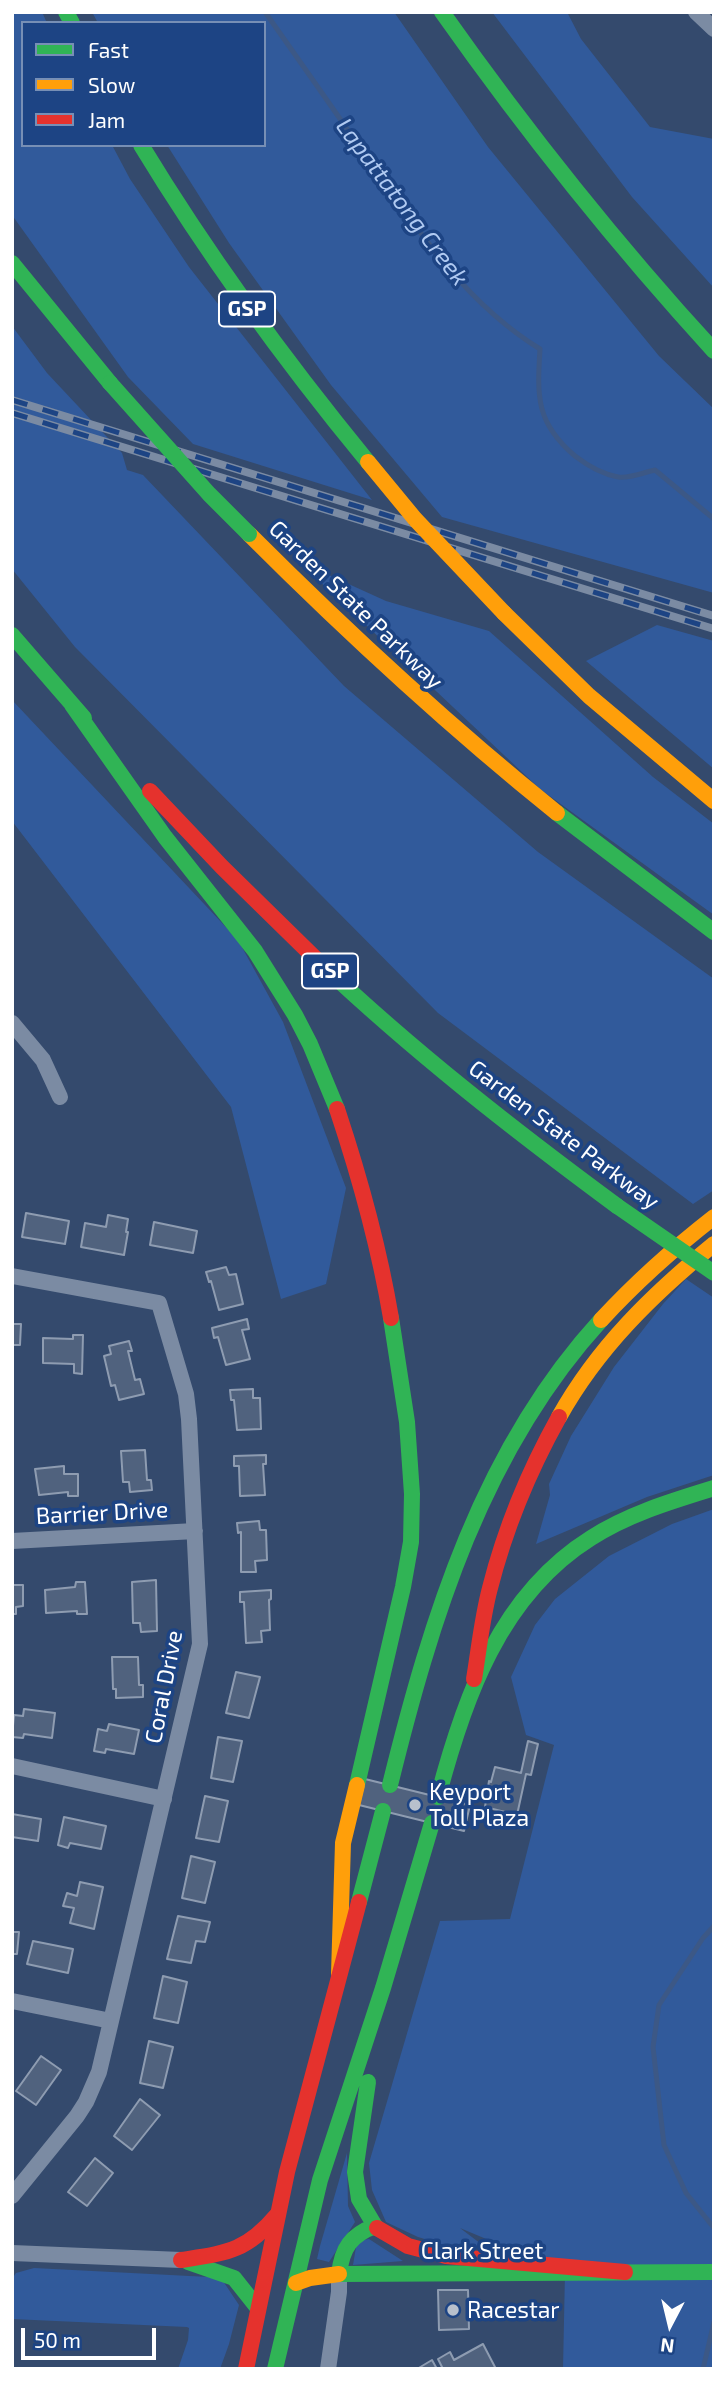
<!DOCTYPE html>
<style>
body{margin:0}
#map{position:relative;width:726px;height:2381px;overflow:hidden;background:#344a6d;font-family:"Exo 2",sans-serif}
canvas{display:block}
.frame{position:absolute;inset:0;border:14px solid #fff;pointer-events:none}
.legend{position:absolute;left:21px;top:21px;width:245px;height:126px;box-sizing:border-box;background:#1d4484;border:2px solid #778fb5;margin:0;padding:9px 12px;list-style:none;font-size:21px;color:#fff}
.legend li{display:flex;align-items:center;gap:14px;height:35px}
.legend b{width:35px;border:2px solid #778fb5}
.north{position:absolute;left:635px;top:2290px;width:70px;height:70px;-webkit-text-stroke:5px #1d4484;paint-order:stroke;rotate:187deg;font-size:19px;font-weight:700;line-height:28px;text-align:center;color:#fff}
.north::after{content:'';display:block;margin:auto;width:24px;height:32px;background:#fff;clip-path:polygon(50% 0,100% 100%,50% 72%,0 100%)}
.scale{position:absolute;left:21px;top:2328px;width:135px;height:32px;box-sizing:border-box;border:4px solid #fff;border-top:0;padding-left:9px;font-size:21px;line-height:24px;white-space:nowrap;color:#fff;-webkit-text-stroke:5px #1d4484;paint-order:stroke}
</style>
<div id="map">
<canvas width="726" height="2381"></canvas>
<div class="frame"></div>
<ul class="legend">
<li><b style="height:9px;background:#30b455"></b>Fast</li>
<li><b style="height:9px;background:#ff9f0a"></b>Slow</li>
<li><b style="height:9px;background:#e5322d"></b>Jam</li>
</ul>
<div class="north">N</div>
<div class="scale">50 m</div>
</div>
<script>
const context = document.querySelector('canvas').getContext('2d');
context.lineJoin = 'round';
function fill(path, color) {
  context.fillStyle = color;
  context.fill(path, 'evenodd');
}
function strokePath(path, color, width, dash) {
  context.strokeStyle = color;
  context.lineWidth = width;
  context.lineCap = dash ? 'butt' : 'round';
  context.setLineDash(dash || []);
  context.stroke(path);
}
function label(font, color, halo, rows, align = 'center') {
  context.font = font + ' "Exo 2",sans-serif';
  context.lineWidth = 7;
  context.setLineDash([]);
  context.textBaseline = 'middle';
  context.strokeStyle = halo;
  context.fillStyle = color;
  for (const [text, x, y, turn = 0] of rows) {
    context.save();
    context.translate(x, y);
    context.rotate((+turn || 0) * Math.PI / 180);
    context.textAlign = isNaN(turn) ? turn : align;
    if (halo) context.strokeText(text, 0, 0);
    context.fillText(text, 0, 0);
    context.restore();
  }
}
fill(new Path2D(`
 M12,12H42L47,23H23V145H112L130,179L189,267L372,500L193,444L128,377L12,215Z
 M92,12H394L488,147L659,356L714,409V593L442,517L331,385L229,243L167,145H264V23H98Z
 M492,12H567L581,39L650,127L714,139V288L632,197Z
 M12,326L47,373L122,453L127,470L143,475L344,686L538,852L714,979V1190L693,1204L438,1013L75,647L12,569Z
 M298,561L386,601L489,631L653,777L714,824V915L540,789Z
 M657,625L714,641V769L586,661Z
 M12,700L238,940L283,1022L346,1188L326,1284L281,1299L231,1107L12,821Z
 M686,1279L714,1298V1475L647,1497L536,1544L550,1495L549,1484L571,1436L614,1367L663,1304Z
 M714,1509V2369H563L565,2272L460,2228L485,2247L441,2244L418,2237L386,2222L372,2190L369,2163L440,1921L510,1919L554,1745L526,1735L511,1677L535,1625L555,1599L609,1556L672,1524Z
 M347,2153L348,2206L355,2222L329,2262L317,2259L320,2246Z
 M369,2239L403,2261L353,2265L357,2241Z
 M34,2268L209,2277L223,2281L239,2305L229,2344L220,2369H178L188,2340L189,2328L187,2327L12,2319V2279L16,2273Z`), '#315a9b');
strokePath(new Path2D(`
 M265,12C301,63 337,114 372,165C420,234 468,305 540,349C537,397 536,423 575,456C588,466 602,474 618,477C629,479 645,472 655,470L714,519
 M714,1926L703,1938L659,2005L653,2047L664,2145L686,2193L714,2228
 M703,2369L714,2322`), '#3c5886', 5);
const building = new Path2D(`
 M26,1213L69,1221L65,1244L22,1237Z
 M108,1215L128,1219L126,1232H128L124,1255L81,1247L85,1223L106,1227Z
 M154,1222L197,1231L193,1253L150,1245Z
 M226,1267L229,1275L236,1274L243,1304L219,1310L211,1281L209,1282L206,1272Z
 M247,1319L249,1329L242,1330L250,1359L226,1365L218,1337L214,1338L212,1328Z
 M12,1324H21L20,1345H12Z
 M73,1335H83L82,1374L74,1373V1364L43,1363V1338L73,1339Z
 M129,1341L132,1351H128L135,1380L140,1379L144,1394L119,1400L115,1385L111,1386L104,1356L111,1354L109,1346Z
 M253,1389V1398H260L261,1429L237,1430L234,1400H231L230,1390Z
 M145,1450L147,1480H151L152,1490L130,1492L129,1482H123L121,1451Z
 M266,1455V1464H263L265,1495L240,1496L239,1466H234V1456Z
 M64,1466V1474H78V1496H68V1492L39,1495L35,1469Z
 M259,1521L260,1530H266L267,1560L255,1561L256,1572H241V1532L238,1533L237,1523Z
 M156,1580L157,1631L141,1632L140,1623H133L132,1582Z
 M76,1582H85L87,1614H77V1611L46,1613L45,1590L75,1587Z
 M13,1585H23V1606L16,1607V1614H12Z
 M271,1590V1599L269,1600L270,1630L261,1631L262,1642L246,1643L244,1602H240V1592Z
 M112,1657H138L139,1685H143V1697L116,1698V1689H113Z
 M236,1672L260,1677L249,1718L226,1713Z
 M24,1709L55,1713L52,1738L24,1734L23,1738L12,1737L14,1715L23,1716Z
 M109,1724L139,1730L134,1754L106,1749L105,1753L94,1751L98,1729L107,1731Z
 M218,1737L242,1741L233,1782L211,1778Z
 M528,1741L538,1744L531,1775L526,1774L517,1815L485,1807L489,1781L491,1782L495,1767L521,1773Z
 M365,1779L470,1805L464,1831L359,1805Z
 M205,1796L228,1801L219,1842L196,1838Z
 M12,1814L41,1819L38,1841L12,1837Z
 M64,1817L106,1826L101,1849L70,1843L68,1848L58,1845Z
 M191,1856L215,1862L205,1903L182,1898Z
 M80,1882L103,1887L94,1929L70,1923L74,1908L63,1906L67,1893L77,1896Z
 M178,1916L210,1922L205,1942L196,1941L191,1963L167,1959Z
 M12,1932H19L17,1954H12Z
 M33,1941L73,1949L68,1973L27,1964Z
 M163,1976L187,1982L178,2023L154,2018Z
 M149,2041L173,2047L163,2088L140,2083Z
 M41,2056L61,2070L36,2105L16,2091Z
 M140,2099L160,2115L132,2150L114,2136Z
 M95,2158L113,2173L87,2206L68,2192Z
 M438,2290H468L469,2329L439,2330Z
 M483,2344L496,2369H443L438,2359L450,2352L454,2360Z
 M432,2360L437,2369H417Z`);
fill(building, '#50627e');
strokePath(building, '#8e9cb1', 2);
strokePath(new Path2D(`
 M696,12L714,29
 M12,1023L43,1060L60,1097
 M12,1276L159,1303L186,1394L189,1419L200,1644L99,2072L86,2102L77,2116L12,2196
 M12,1541L195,1531
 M12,1766L164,1799
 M12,2001L111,2021
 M12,2253L181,2260
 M328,2369L339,2292V2274`), '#7b8ba3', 16);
strokePath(new Path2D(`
 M66,12L72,23
 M442,12C526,131 616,244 714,351
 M141,145C209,257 285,361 368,462
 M12,263L110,383
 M12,635L84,718
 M72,705L165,837L255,951L295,1015L310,1044L337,1109
 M557,813L714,932
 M320,963C413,1051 514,1130 617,1206
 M357,1785L403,1587L411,1542L412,1494L407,1422L391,1318
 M390,1785C431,1619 482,1450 601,1320
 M438,1797C464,1698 500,1595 591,1538C628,1514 672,1501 714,1488
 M359,1902L383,1811
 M368,2082L355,2172L359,2199L375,2226
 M377,2228L375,2226C351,2235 342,2248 339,2274L714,2272
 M188,2262L234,2278L257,2307
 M275,2369L320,2180L383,1988L432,1823`), '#30b455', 16);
strokePath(new Path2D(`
 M249,534C347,632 449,726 557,813
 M504,613L589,696L714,801
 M601,1320C636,1282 673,1249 714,1217
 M559,1417C598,1347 653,1294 714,1244
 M339,1974L343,1843L357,1785
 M296,2283L310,2278L339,2274`), '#ff9f0a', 16);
strokePath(new Path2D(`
 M150,791L222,867L320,963
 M337,1109C360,1178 379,1247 391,1318
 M474,1679C479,1649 482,1618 490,1588C505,1529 530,1469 559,1417
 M377,2228L408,2246L446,2256L625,2272
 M181,2260C226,2253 246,2252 277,2215
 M246,2369L287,2172L359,1902`), '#e5322d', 16);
const rail = new Path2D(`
 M12,400L714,616
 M12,413L714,629`);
strokePath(rail, '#7b8ba3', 8);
strokePath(rail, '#1d4484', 5, [16]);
strokePath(new Path2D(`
 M110,383L209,494L249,534
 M617,1206L714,1273`), '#30b455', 16);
strokePath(new Path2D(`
 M368,462L415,519L504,613`), '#ff9f0a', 16);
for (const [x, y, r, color] of [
 [415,1805,7,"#b8c0cc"],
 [453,2310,7,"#b8c0cc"]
]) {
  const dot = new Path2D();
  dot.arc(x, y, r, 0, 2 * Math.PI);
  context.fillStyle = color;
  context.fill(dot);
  strokePath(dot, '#1d4484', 2.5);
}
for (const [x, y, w] of [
 [247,309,56],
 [330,971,56]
]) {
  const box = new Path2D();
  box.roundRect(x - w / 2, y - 17.5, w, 35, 5);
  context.fillStyle = '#1d4484';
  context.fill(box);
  strokePath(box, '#fff', 2);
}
label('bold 21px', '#fff', null, [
 ["GSP",247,309],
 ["GSP",330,971]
]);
label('23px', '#fff', '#1d4484', [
 ["Garden State Parkway",356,605,44],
 ["Garden State Parkway",564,1135,37],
 ["Barrier Drive",102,1513,-3],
 ["Coral Drive",164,1687,-79],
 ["Clark Street",482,2251]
]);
label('23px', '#fff', '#1d4484', [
 ["Keyport",429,1792],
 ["Toll Plaza",429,1818],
 ["Racestar",467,2310]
], 'left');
label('italic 24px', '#b0caf2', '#1d4484', [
 ["Lapattatong Creek",402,202,53]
]);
</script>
